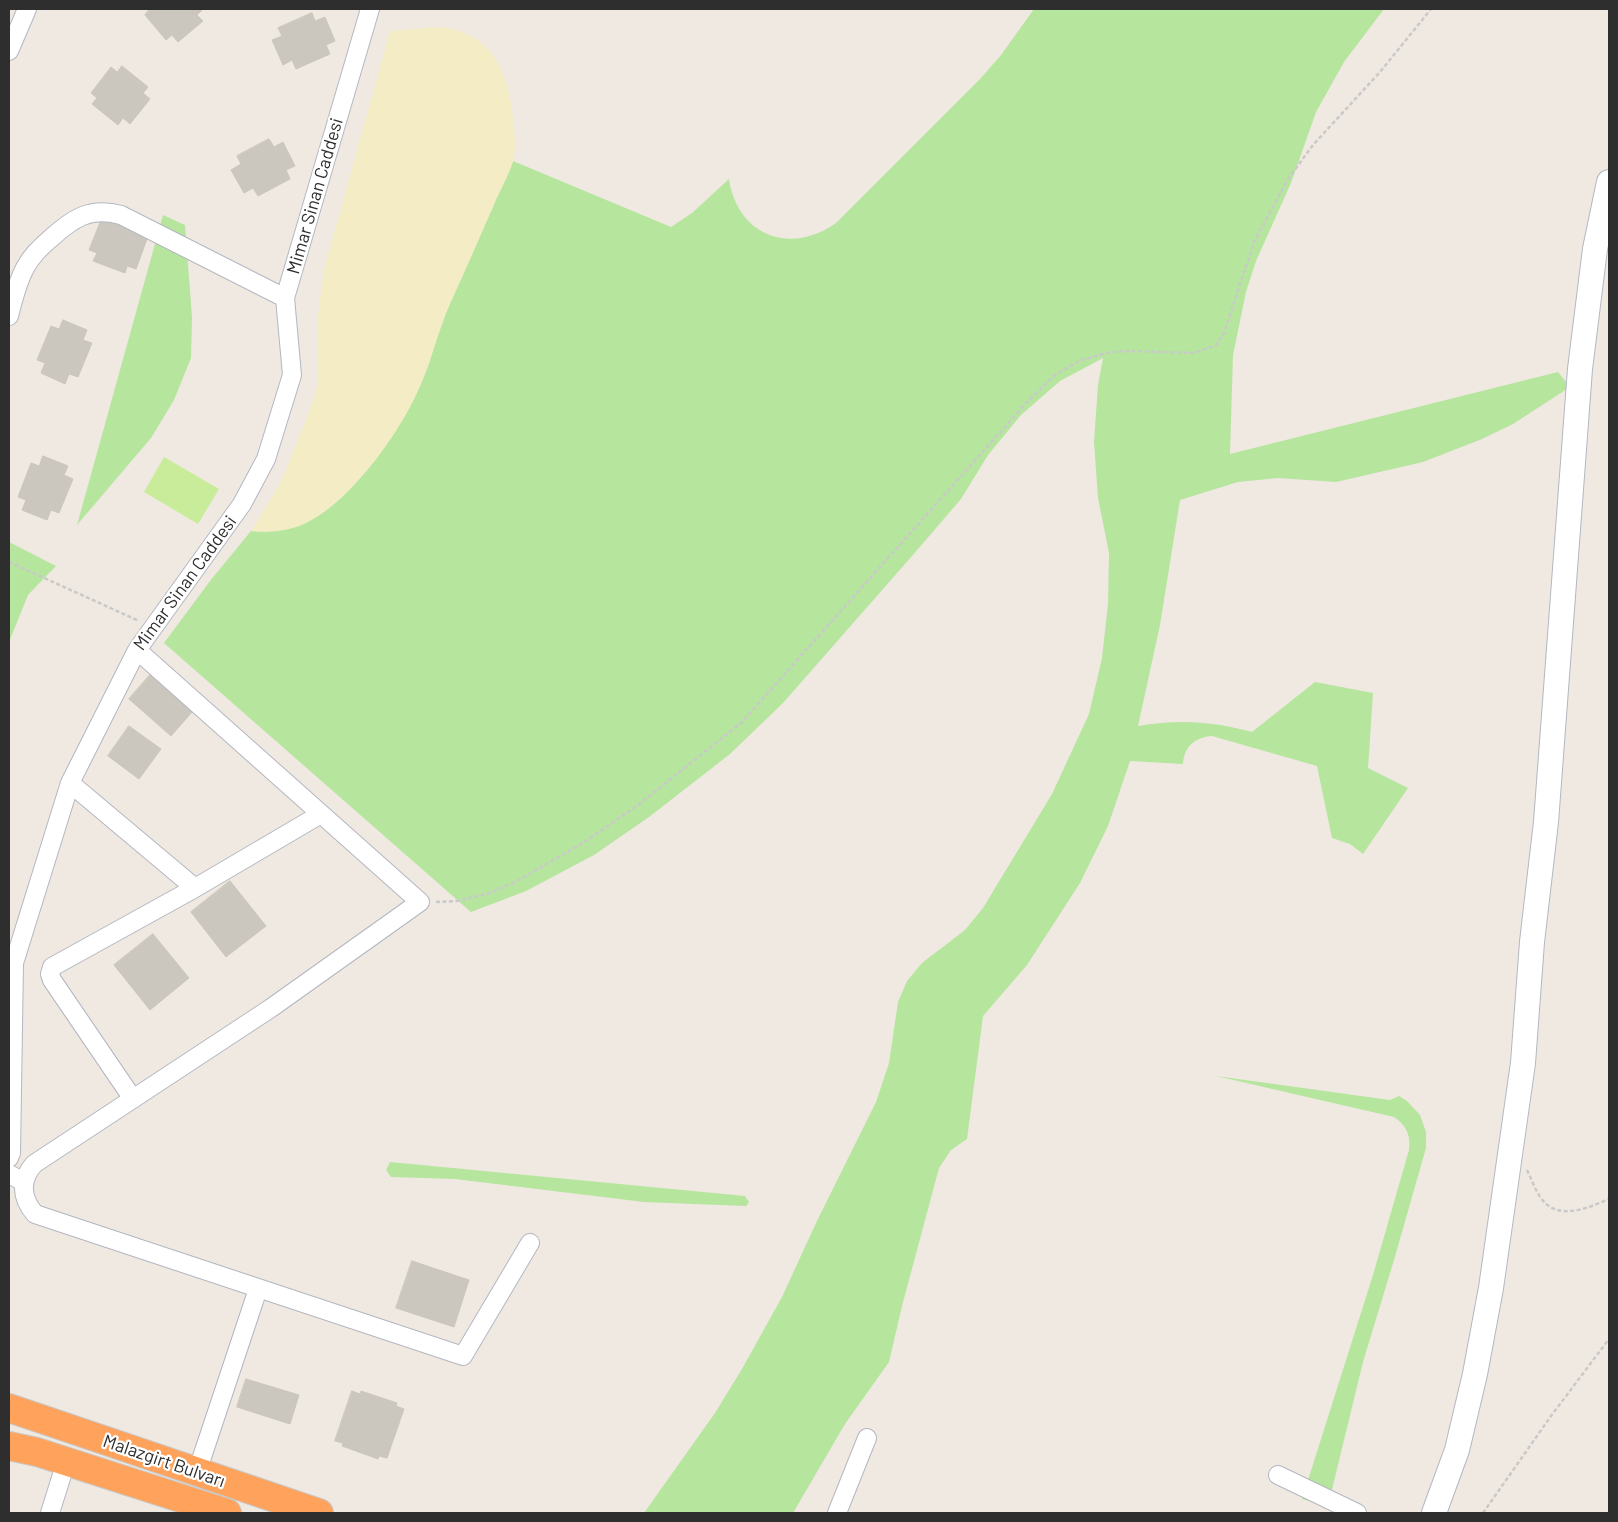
<!DOCTYPE html>
<meta charset="utf-8">
<style>
body{margin:0}
#map{position:relative;width:1618px;height:1522px;overflow:hidden;background:#efe9e1;font-family:Barlow,sans-serif}
canvas{display:block}
.frame{position:absolute;inset:0;border:10px solid #2e2e2e;pointer-events:none}
</style>
<div id="map">
<canvas width="1618" height="1522"></canvas>
<div class="frame"></div>
</div>
<script>
const context = document.querySelector('canvas').getContext('2d');
context.lineJoin = 'round';
function fill(path, color) {
  context.fillStyle = color;
  context.fill(path, 'evenodd');
}
function strokePath(path, color, width, dash) {
  context.strokeStyle = color;
  context.lineWidth = width;
  context.lineCap = dash ? 'butt' : 'round';
  context.setLineDash(dash || []);
  context.stroke(path);
}
function label(font, color, halo, rows, align = 'center') {
  context.font = font + ' Barlow,sans-serif';
  context.lineWidth = 4.5;
  context.setLineDash([]);
  context.textBaseline = 'middle';
  context.strokeStyle = halo;
  context.fillStyle = color;
  for (const [text, x, y, turn = 0] of rows) {
    context.save();
    context.translate(x, y);
    context.rotate((+turn || 0) * Math.PI / 180);
    context.textAlign = isNaN(turn) ? turn : align;
    if (halo) context.strokeText(text, 0, 0);
    context.fillText(text, 0, 0);
    context.restore();
  }
}
fill(new Path2D(`
 M1034,9H1384L1344,62L1316,112L1291,183L1256,261L1246,292L1233,355L1230,454L1558,372L1570,387L1513,424L1482,439L1423,462L1336,482L1278,478L1238,482L1180,500L1160,625L1138,726C1178,719 1213,721 1252,732L1315,682L1373,693L1368,768L1408,788L1363,854L1350,844L1332,838L1317,766L1212,736C1195,737 1184,747 1183,764L1130,761L1108,826L1080,883L1027,965L983,1016L967,1139L951,1150L939,1168L902,1306L889,1362L845,1424L793,1513H644L715,1413L742,1369L782,1297L816,1223L876,1102L889,1063L898,1002L907,981L922,963L965,930L983,908L1052,794L1089,714L1102,658L1108,604L1109,553L1098,498L1094,442L1098,385L1103,358L1060,381L1021,415L988,455L961,499L912,556L783,703L730,754L649,817L594,855L526,891L471,912L164,643L210,581L251,531C269,533 286,531 303,524C352,504 406,422 425,374C432,358 435,340 441,324C463,269 489,215 513,161L671,227L692,213L729,179C737,235 790,256 836,223L981,78L1001,55Z
 M163,215L185,225L192,317L191,358L174,400L151,438L77,525Z
 M9,542L56,566L28,595L9,642Z
 M1216,1076L1390,1100L1399,1096L1407,1101L1420,1115L1426,1132V1148L1394,1260L1363,1362L1328,1506L1302,1499L1373,1275L1409,1150C1411,1135 1406,1125 1394,1117Z
 M390,1162L745,1196L749,1202L746,1206L644,1202L455,1179L391,1177L386,1170Z`), '#b6e59e');
fill(new Path2D(`
 M436,27C489,29 508,69 513,117C514,130 517,148 513,162C508,177 499,192 493,207C479,239 465,271 450,304C437,334 430,366 416,395C396,438 349,502 306,523C289,531 270,533 251,531L281,482L311,407L318,383L317,323L324,270L390,31Z`), '#f3ecc5');
fill(new Path2D(`
 M164,457L219,489L198,524L144,492Z`), '#c9ec9a');
const building = new Path2D(`
 M150,9H203L197,15L203,21L178,42L172,35L166,40L145,15Z
 M312,13L315,21L325,17L335,41L326,45L330,54L296,69L292,60L283,65L272,40L282,36L278,28Z
 M122,66L148,87L143,93L150,99L130,124L123,118L118,125L92,104L97,98L91,93L111,67L117,72Z
 M269,139L274,147L283,142L295,166L286,170L290,179L258,196L253,188L244,193L231,170L241,164L237,156Z
 M111,216L142,228L139,236L147,239L136,269L127,266L125,273L93,261L97,253L89,250L101,220L108,223Z
 M63,320L87,330L83,340L92,343L78,377L69,374L65,384L41,373L45,363L37,360L51,326L59,329Z
 M43,456L68,466L64,475L73,479L59,513L51,510L47,520L22,510L26,500L18,497L31,463L39,466Z
 M150,675L192,712L171,736L129,699Z
 M129,726L161,749L139,779L108,756Z
 M230,881L266,926L226,957L191,912Z
 M153,934L189,978L150,1010L114,965Z
 M412,1261L469,1280L454,1327L396,1308Z
 M246,1379L299,1395L290,1424L237,1407Z
 M352,1391L360,1394L361,1391L397,1403L396,1406L404,1409L387,1458L379,1456L378,1459L342,1446L343,1443L335,1441Z`);
fill(building, '#cbc7bf');
strokePath(building, '#cbc5ba', 1);
const street = new Path2D(`
 M9,51L27,9
 M9,316C13,300 17,283 25,268C31,256 40,248 50,239C72,219 90,206 121,215L285,298
 M137,650L420,902L271,1008L34,1164C20,1180 21,1198 35,1214L463,1356L530,1243
 M70,783L195,888
 M133,1099L52,980L50,974L52,967L195,888L321,814
 M9,1158L11,1153L14,963L70,783L137,650L242,504L266,459L292,375L285,298L370,9
 M9,1174L24,1182
 M197,1472L258,1289
 M1278,1475L1357,1513
 M50,1513L66,1462
 M837,1513L867,1438`);
const secondary = new Path2D(`
 M1434,1513L1457,1450L1475,1374L1491,1288L1523,1063L1532,942L1546,822L1580,369L1595,249L1609,182`);
const highway = new Path2D(`
 M9,1408L319,1513
 M9,1446L37,1452L227,1513`);
strokePath(street, '#b4b7c1', 20);
strokePath(secondary, '#b4b7c1', 26);
strokePath(highway, '#c9c9c9', 30);
strokePath(new Path2D(`
 M9,562L139,621
 M436,902L457,901L490,893L517,881L583,843L638,805L742,722L1027,402L1056,374L1081,360L1111,352L1128,351L1195,353L1216,345L1224,333L1254,242L1288,179L1313,145L1380,72L1431,9
 M1527,1170C1531,1178 1534,1187 1539,1195C1555,1223 1588,1208 1609,1199
 M1483,1513L1551,1416L1609,1339`), '#c9c9c9', 2.5, [4, 2.5]);
strokePath(street, '#fff', 18);
strokePath(secondary, '#fff', 24);
strokePath(highway, '#ffa35c', 28);
label('18px', '#2e2e2e', '#fff', [
 ["Mimar Sinan Caddesi",315,196,-74],
 ["Mimar Sinan Caddesi",185,583,-54],
 ["Malazgirt Bulvarı",164,1461,19]
]);
</script>
